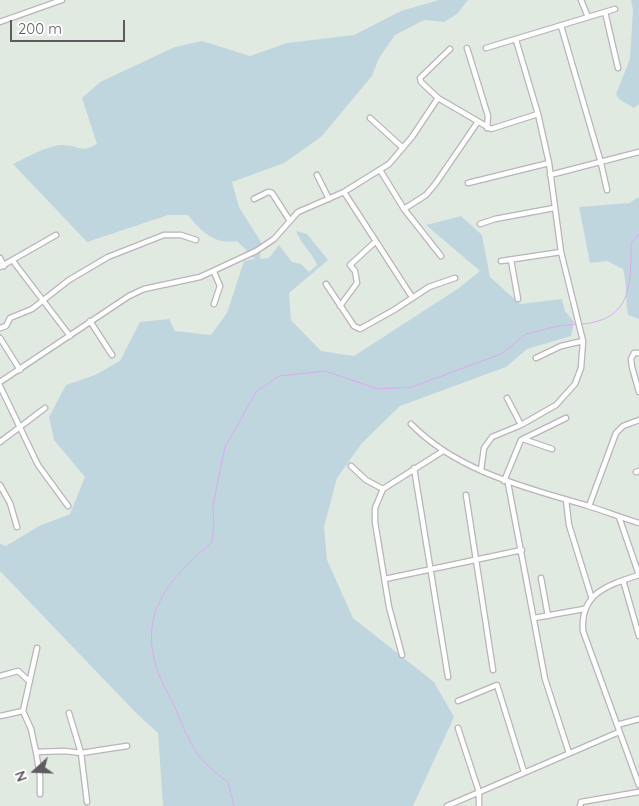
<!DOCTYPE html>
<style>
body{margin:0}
#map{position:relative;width:639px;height:806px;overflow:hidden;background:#e1eae1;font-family:Quicksand,sans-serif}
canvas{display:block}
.north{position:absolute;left:10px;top:746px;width:50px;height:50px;-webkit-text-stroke:4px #fff;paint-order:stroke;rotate:250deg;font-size:14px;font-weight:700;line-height:20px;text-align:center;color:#5f5960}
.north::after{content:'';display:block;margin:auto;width:18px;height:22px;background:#5f5960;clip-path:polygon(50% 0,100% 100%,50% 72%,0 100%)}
.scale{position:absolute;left:10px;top:20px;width:115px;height:22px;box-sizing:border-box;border:2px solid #5f5960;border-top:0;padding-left:6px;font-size:15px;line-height:18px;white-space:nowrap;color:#5f5960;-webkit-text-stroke:4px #fff;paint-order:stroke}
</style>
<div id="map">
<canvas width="639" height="806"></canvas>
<div class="north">N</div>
<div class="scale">200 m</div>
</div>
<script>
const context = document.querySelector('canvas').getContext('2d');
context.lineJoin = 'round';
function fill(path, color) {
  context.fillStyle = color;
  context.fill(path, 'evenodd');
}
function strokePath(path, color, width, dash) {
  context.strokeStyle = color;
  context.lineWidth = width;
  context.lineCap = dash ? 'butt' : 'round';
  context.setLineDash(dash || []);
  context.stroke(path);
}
fill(new Path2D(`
 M439,0H468L457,14L444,22L424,20L395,35L379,58L372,76L321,137L284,163L232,182L239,207L261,242L260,259L269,258L279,245L292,262L301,264L309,272L317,265C312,252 300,243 296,231L307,234L328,260L289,293L291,320L321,351L354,356L459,288L480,271L426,225L461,216L482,235L490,277L520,304L562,299L565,311L574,322L571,336L527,349L506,367L400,406L362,443L337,478L324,527L327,560L353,618L434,682L454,717L413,806H163L158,733L138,715L0,571V544L6,546L39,526L70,514L85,477L54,440L49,417L66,385L95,375L120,361L140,322L169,319L175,331L211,335L227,313L244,261L255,259L237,241C214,245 201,231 188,215H168L87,242L13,164C28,157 46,146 62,145C80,145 79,154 97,144L82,98L100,82L175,47L202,41L250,56L287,43L354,35L401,11Z
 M631,0H639V104L634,108L619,99L616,94L630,59L633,10Z
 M639,197V319L628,315C625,298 627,285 623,269L607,261L590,263L579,207L629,203Z`), '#c0d6df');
strokePath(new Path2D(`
 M582,324C632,320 631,284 631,243L639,234
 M234,806L228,782C193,758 189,740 173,703C168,693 162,683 158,672C137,613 170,578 212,542L214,525L213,505L225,447L256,392L279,376L325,371L378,389L412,387L501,354L526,334L558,326L578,324`), '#dea8f3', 1);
const minor = new Path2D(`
 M581,0L588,17
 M605,12L615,9
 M0,22L62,0
 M561,26L601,163L607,190
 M516,40L538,114
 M467,48L488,116L487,128
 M486,48L605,12L618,68
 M438,98L421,82L420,78L450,49
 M370,118L403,148
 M380,170L404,209L441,256
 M317,175L329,199
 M550,175L639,152
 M468,183L549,163
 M344,192L412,297
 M254,199L268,192L272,193L290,221
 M404,209L426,195L436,183L477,123
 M480,224L495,219L554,208
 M0,258L4,266
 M511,260L518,299
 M13,261L70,336
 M501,261L561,252
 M0,267L56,235
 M214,272L220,286L214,304
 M326,284L354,326L360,329L394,310L429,287L455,278
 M340,306L357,283L355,271L350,265L375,242
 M90,321L112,355
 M0,328L6,326L10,318L32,309L69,280L108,257L164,235H181L196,240
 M0,338L20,370
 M639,353H634L631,359L632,367L639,392
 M536,358L561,346L583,341
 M0,382L129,296L144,289L200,277L256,251L274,239L298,212L344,192L389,164L412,137L438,98L491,129L538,114L549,163L561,252L583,341L581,368L575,384L556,405L521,425L492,437L484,448L481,470
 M0,386L38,465L68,506
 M507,398L521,425
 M411,424C458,472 525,487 588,506C605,511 622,518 639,523
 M523,439L552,449
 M0,442L45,408
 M351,466L366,480L383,489
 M414,468L448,677
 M636,472L639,471
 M504,481L521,440L566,418
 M508,483L545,679L569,753
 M0,485L10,503L17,527
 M466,495L493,670
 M566,500L569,525L591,596
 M589,506L616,433L623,426L639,420
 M619,517L639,575
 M639,575C608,585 580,593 583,631L639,785
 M541,578L548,616
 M385,579L522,550
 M623,580L639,636
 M534,618L584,609
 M37,648L23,711L31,729L36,752L40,776V794
 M402,655L389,607L375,522V508L383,489L443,451
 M0,676L18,671L28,680
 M458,701L497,685L524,772
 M69,713L81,753L87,802
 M0,716L23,711
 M617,725L639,719
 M458,728L479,792V806
 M36,752L65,751L81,753L127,746
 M447,806L619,732
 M580,806L581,802L639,792`);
strokePath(minor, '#b9b3ba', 7);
strokePath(minor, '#fff', 4.5);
</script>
